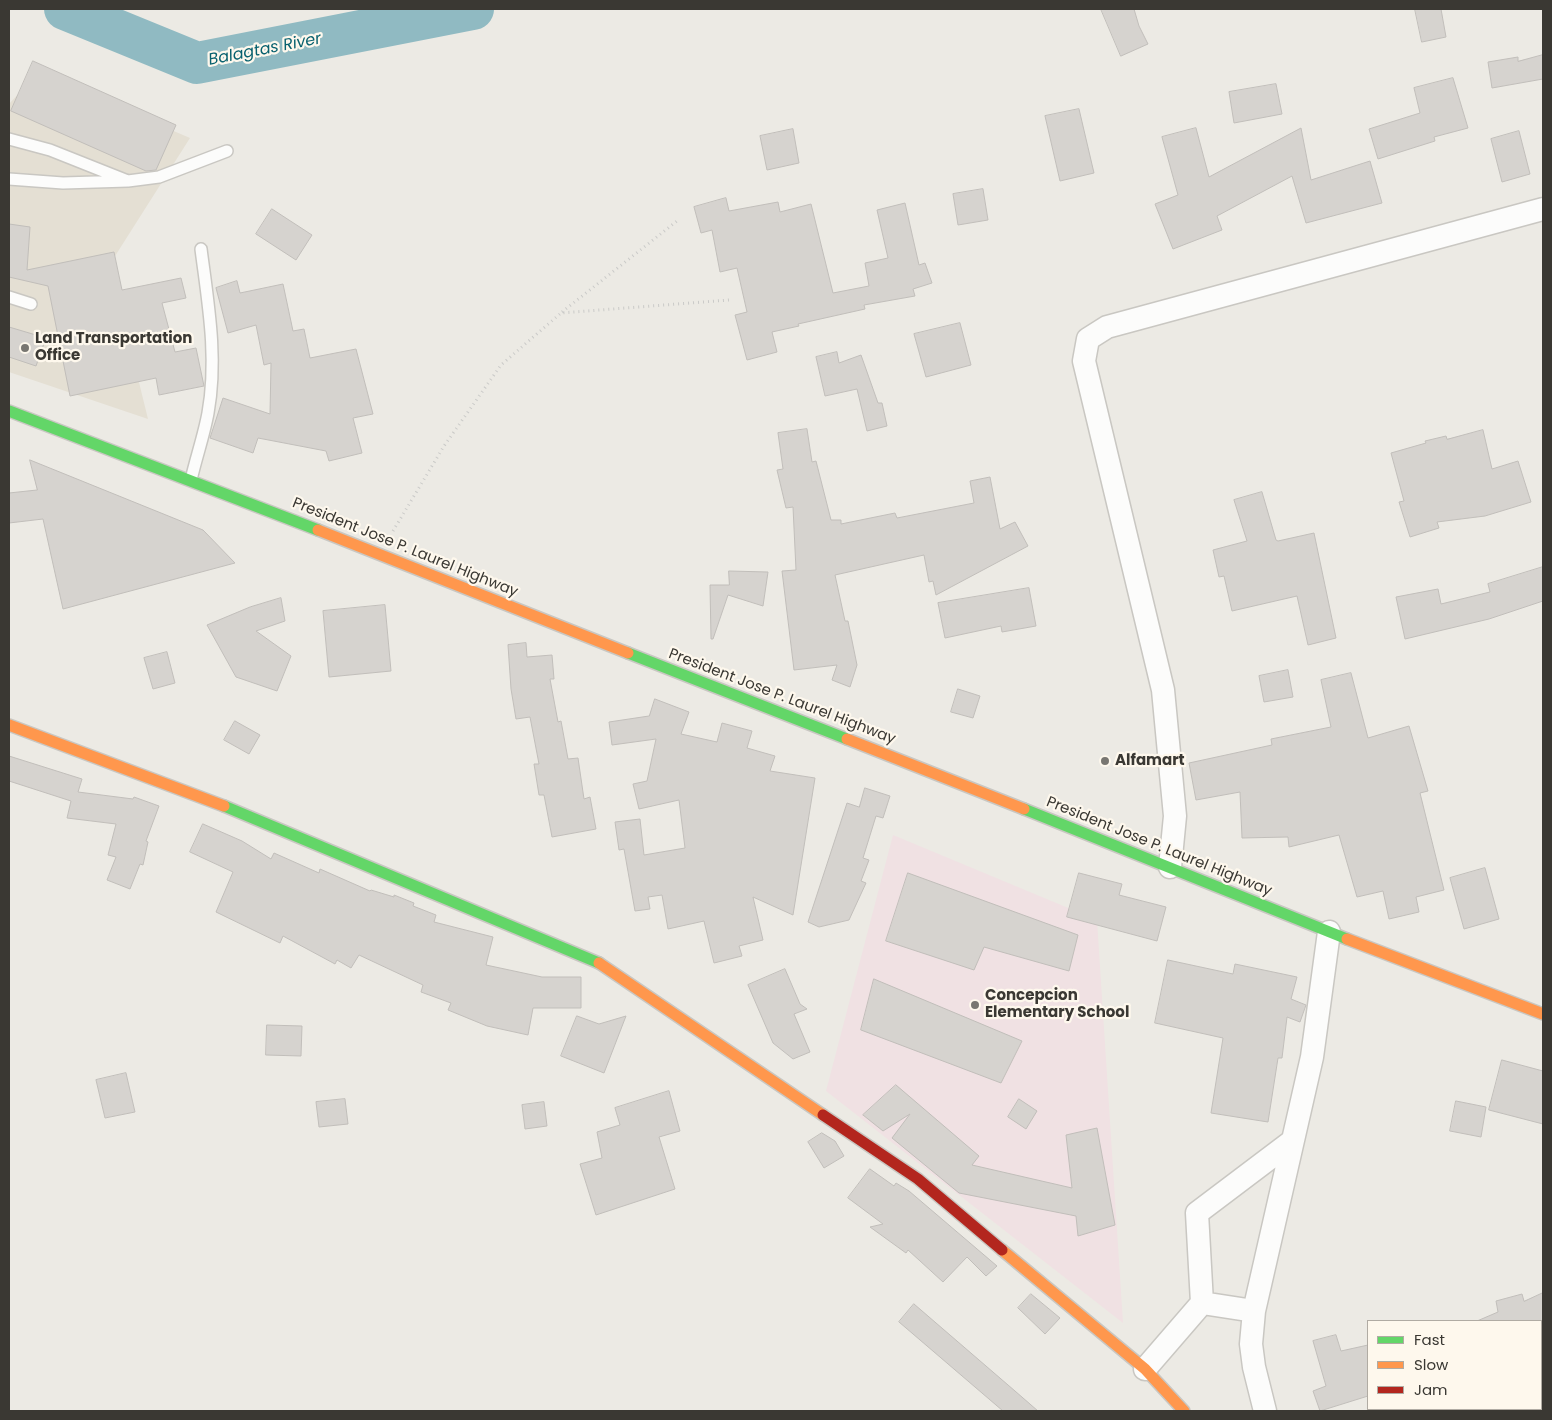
<!DOCTYPE html>
<style>
body{margin:0}
#map{position:relative;width:1552px;height:1420px;overflow:hidden;background:#eceae4;font-family:Poppins,sans-serif}
canvas{display:block}
.frame{position:absolute;inset:0;border:10px solid #3a3833;pointer-events:none}
.legend{position:absolute;left:1367px;top:1320px;width:175px;height:90px;box-sizing:border-box;background:#fef8ed;border:1px solid #b0aba3;margin:0;padding:6px 9px;list-style:none;font-size:15px;color:#3a3833}
.legend li{display:flex;align-items:center;gap:10px;height:25px}
.legend b{width:25px;border:1px solid #b0aba3}
</style>
<div id="map">
<canvas width="1552" height="1420"></canvas>
<div class="frame"></div>
<ul class="legend">
<li><b style="height:6px;background:#63d668"></b>Fast</li>
<li><b style="height:6px;background:#ff974d"></b>Slow</li>
<li><b style="height:6px;background:#b3261e"></b>Jam</li>
</ul>
</div>
<script>
const context = document.querySelector('canvas').getContext('2d');
context.lineJoin = 'round';
function fill(path, color) {
  context.fillStyle = color;
  context.fill(path, 'evenodd');
}
function strokePath(path, color, width, dash) {
  context.strokeStyle = color;
  context.lineWidth = width;
  context.lineCap = dash ? 'butt' : 'round';
  context.setLineDash(dash || []);
  context.stroke(path);
}
function label(font, color, halo, rows, align = 'center') {
  context.font = font + ' Poppins,sans-serif';
  context.lineWidth = 4.5;
  context.setLineDash([]);
  context.textBaseline = 'middle';
  context.strokeStyle = halo;
  context.fillStyle = color;
  for (const [text, x, y, turn = 0] of rows) {
    context.save();
    context.translate(x, y);
    context.rotate((+turn || 0) * Math.PI / 180);
    context.textAlign = isNaN(turn) ? turn : align;
    if (halo) context.strokeText(text, 0, 0);
    context.fillText(text, 0, 0);
    context.restore();
  }
}
fill(new Path2D(`
 M38,73L190,138L110,264L148,419L9,372V104Z`), '#e4dfd3');
fill(new Path2D(`
 M893,835L1097,920L1123,1323L826,1091Z`), '#f0e1e3');
strokePath(new Path2D(`
 M65,9L197,63L473,9`), '#90bac2', 42);
const building = new Path2D(`
 M1101,9H1134L1139,26L1148,44L1121,56Z
 M1415,9H1441L1446,37L1422,42Z
 M1543,55V79L1492,88L1488,62L1518,57V61Z
 M33,61L176,125L156,170L146,171L11,111Z
 M1453,78L1468,128L1434,137L1435,141L1378,159L1369,129L1420,113L1414,88Z
 M1276,84L1282,114L1234,123L1229,92Z
 M1079,109L1094,173L1060,181L1045,116Z
 M1196,128L1209,177L1301,128L1311,180L1370,161L1382,203L1306,223L1292,176L1217,216L1222,230L1173,249L1155,204L1178,195L1162,137Z
 M793,129L799,163L767,170L760,136Z
 M1519,131L1530,174L1502,182L1491,139Z
 M983,189L988,220L958,225L953,194Z
 M726,198L729,211L778,202L780,212L811,204L833,293L869,286L865,263L888,258L877,210L905,203L919,265L925,263L932,283L913,289L915,296L864,305L865,309L798,324L799,326L772,332L777,352L747,360L735,315L747,312L737,268L720,272L712,230L701,233L694,207Z
 M272,209L312,235L296,260L256,234Z
 M9,224L30,227L27,270L114,252L122,290L181,278L186,298L162,303L175,352L196,348L204,386L159,395L156,378L70,396L48,286L9,277Z
 M237,281L240,293L283,284L293,331L304,329L310,358L356,349L373,414L353,418L362,453L329,461L326,451L258,438L253,453L210,438L223,398L270,414L271,363L264,365L256,325L228,333L216,288Z
 M960,323L971,365L926,377L914,334Z
 M9,327L46,338L36,366L9,357Z
 M837,352L839,363L861,355L878,403H882L887,426L867,431L857,389L825,396L816,357Z
 M807,429L812,462L816,461L831,520H841V524L895,513L897,518L974,503L970,481L990,477L1000,529L1015,522L1028,546L936,595L933,581L929,582L924,555L835,575L845,621H848L857,665L850,687L832,680L837,665L794,670L782,571L796,570L793,507L786,508L777,470L783,469L778,433Z
 M1483,430L1492,469L1518,461L1531,502L1485,516L1437,522L1439,528L1410,537L1399,502L1404,501L1391,453L1426,443L1425,441L1446,436L1447,439Z
 M30,460L203,530L235,563L63,609L43,519L9,523V493L37,490Z
 M1262,492L1276,540L1278,541L1314,533L1336,638L1308,645L1297,596L1232,611L1224,576L1219,577L1213,550L1247,541L1234,500Z
 M1543,567V601L1489,619L1405,639L1396,597L1438,589L1441,604L1490,592L1488,584Z
 M729,571L768,572L763,606L728,595L713,639H711L710,585H729Z
 M1029,588L1036,626L1002,632L1001,626L945,638L938,603Z
 M281,598L285,621L256,631L291,656L277,691L236,677L207,625L250,607Z
 M385,605L391,671L329,677L323,611Z
 M526,643L527,657L552,655L554,679H550L558,722L561,721L568,759L578,758L584,799L590,797L596,829L552,837L544,795H539L534,764H539L530,717L516,719L511,689L508,645Z
 M167,652L175,683L153,689L144,658Z
 M1288,670L1293,697L1264,702L1259,676Z
 M1351,673L1368,738L1409,726L1428,791L1420,793L1444,890L1416,897L1419,912L1389,919L1383,891L1357,897L1339,835L1289,847L1288,837L1242,838L1240,792L1196,800L1189,763L1272,745L1271,739L1331,727L1321,680Z
 M958,689L980,696L973,718L951,712Z
 M655,699L689,712L681,734L717,742L722,723L752,731L747,748L775,756L770,771L815,778L793,915L753,897L763,940L739,946L742,956L714,963L704,921L668,929L662,895L648,897L650,909L635,911L624,849L619,850L615,822L640,819L644,855L685,848L679,800L639,809L633,784L647,781L656,739L612,745L609,722L649,716Z
 M235,721L260,735L249,754L224,740Z
 M9,756L82,779L78,792L133,799L134,797L159,806L146,841L148,842L143,865L140,864L130,889L107,880L116,857L108,855L116,824L67,818L71,801L9,781Z
 M865,788L890,796L883,818L876,816L863,858L869,860L861,881L866,883L849,920L819,927L808,922L847,803L859,807Z
 M203,824L242,841L271,859L274,853L319,873L320,869L370,891L371,890L394,897V895L414,903L413,906L436,915L434,922L493,937L486,965L542,977H581V1008H533L528,1035L487,1026L448,1010L451,1003L421,992L423,985L359,955L351,968L337,960L335,964L283,936L280,943L216,912L233,872L190,852Z
 M1485,868L1499,919L1464,929L1450,878Z
 M908,873L1078,935L1069,971L984,947L974,970L886,941Z
 M1079,873L1122,884L1119,895L1166,907L1157,941L1067,917Z
 M1168,960L1233,974L1235,964L1297,977L1291,999L1306,1005L1300,1022L1287,1017L1282,1058H1278L1268,1122L1211,1113L1223,1038L1155,1023Z
 M785,969L800,1004L807,1009L794,1014L810,1052L793,1059L773,1043L748,985Z
 M874,979L1022,1041L1001,1083L861,1030Z
 M577,1016L599,1024L626,1016L604,1073L561,1056Z
 M267,1025L302,1026L301,1056L266,1055Z
 M1502,1060L1543,1071V1124L1489,1110Z
 M126,1073L135,1112L105,1118L96,1080Z
 M896,1085L979,1156L972,1165L1072,1188L1066,1135L1097,1128L1115,1225L1078,1236L1076,1216L959,1193L892,1138L910,1114L883,1131L863,1115Z
 M669,1091L680,1131L659,1137L675,1189L596,1215L580,1164L602,1158L597,1132L620,1125L615,1108Z
 M345,1099L348,1124L319,1127L316,1102Z
 M1019,1099L1037,1111L1026,1129L1008,1117Z
 M1456,1101L1486,1107L1481,1137L1450,1131Z
 M544,1102L547,1126L525,1129L522,1105Z
 M822,1133L835,1141L844,1156L824,1168L808,1142Z
 M870,1169L894,1186L896,1183L909,1191L997,1266L986,1276L967,1257L943,1282L908,1250L906,1253L870,1227L883,1224L848,1198Z
 M1543,1293V1321H1477L1498,1312L1496,1301L1522,1294L1524,1301Z
 M1031,1294L1060,1318L1045,1334L1018,1308Z
 M914,1304L1015,1391L1038,1411H1003L899,1322Z
 M1336,1335L1341,1351L1368,1345V1396L1320,1411L1313,1391L1326,1386L1313,1341Z`);
fill(building, '#d6d3cf');
strokePath(building, '#c1beba', 1);
const lane = new Path2D(`
 M9,139L50,150L128,181L63,183L9,179
 M128,181L159,177L227,151
 M9,297L31,304
 M191,480C196,458 204,435 208,413C218,358 208,303 201,249`);
const street = new Path2D(`
 M1170,867L1175,816L1163,690L1084,361L1088,339L1107,327L1543,209
 M1202,1303L1254,1311
 M1145,1369L1202,1303L1197,1213L1291,1142
 M1265,1411L1254,1367L1251,1344L1254,1311L1312,1057L1329,932`);
const fast = new Path2D(`
 M9,411L318,530
 M628,653L847,739
 M224,806L599,963
 M1024,809L1347,939`);
const slow = new Path2D(`
 M318,530L628,653
 M9,725L224,806
 M847,739L1024,809
 M1347,939L1543,1014
 M599,963L823,1115
 M1002,1250L1145,1369L1184,1411`);
const jam = new Path2D(`
 M823,1115L918,1179L1002,1250`);
strokePath(lane, '#c9c7c2', 14);
strokePath(street, '#c9c7c2', 25);
strokePath(fast, '#c9c7c2', 14);
strokePath(slow, '#c9c7c2', 14);
strokePath(jam, '#c9c7c2', 14);
strokePath(new Path2D(`
 M562,312L677,221
 M393,531L444,446L501,365L561,313L729,300`), '#cacac8', 3, [1, 4]);
strokePath(lane, '#fcfcfb', 11);
strokePath(street, '#fcfcfb', 22);
strokePath(fast, '#63d668', 11);
strokePath(slow, '#ff974d', 11);
strokePath(jam, '#b3261e', 11);
for (const [x, y, r, color] of [
 [25,348,5,"#787671"],
 [1105,761,5,"#787671"],
 [975,1005,5,"#787671"]
]) {
  const dot = new Path2D();
  dot.arc(x, y, r, 0, 2 * Math.PI);
  context.fillStyle = color;
  context.fill(dot);
  strokePath(dot, '#fef8ed', 2);
}
label('bold 15px', '#3a3833', '#fef8ed', [
 ["Land Transportation",35,339],
 ["Office",35,356],
 ["Alfamart",1115,761],
 ["Concepcion",985,996],
 ["Elementary School",985,1013]
], 'left');
label('15px', '#3a3833', '#fef8ed', [
 ["President Jose P. Laurel Highway",405,548,22],
 ["President Jose P. Laurel Highway",782,697,21],
 ["President Jose P. Laurel Highway",1159,847,22]
]);
label('italic 16px', '#08616f', '#fef8ed', [
 ["Balagtas River",265,50,-11]
]);
</script>
